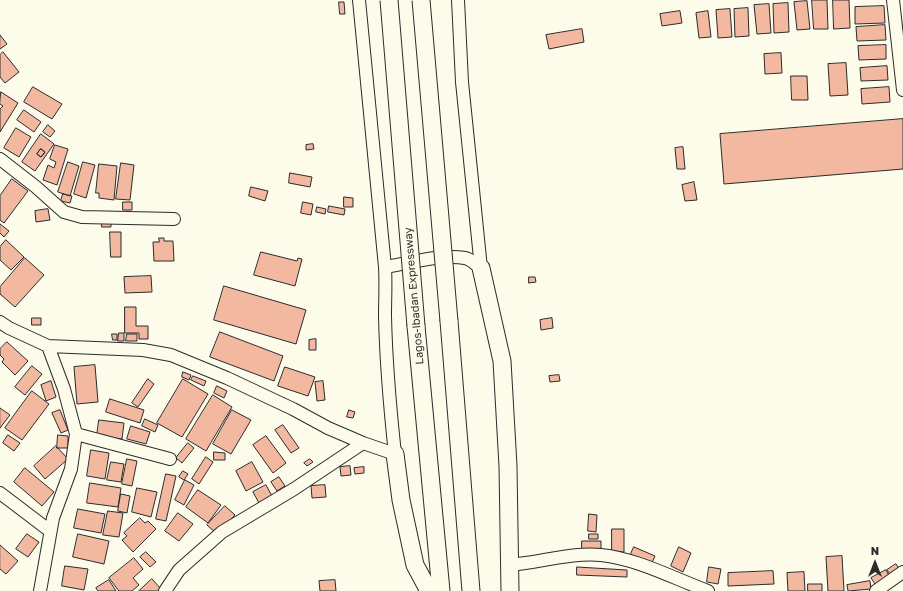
<!DOCTYPE html>
<style>
body{margin:0}
#map{position:relative;width:903px;height:591px;overflow:hidden;background:#fdfbea;font-family:"Golos Text",sans-serif}
canvas{display:block}
.north{position:absolute;left:855px;top:543px;width:40px;height:40px;-webkit-text-stroke:3px #fdfbea;paint-order:stroke;rotate:0deg;font-size:11px;font-weight:700;line-height:16px;text-align:center;color:#2b2b2b}
.north::after{content:'';display:block;margin:auto;width:14px;height:18px;background:#2b2b2b;clip-path:polygon(50% 0,100% 100%,50% 72%,0 100%)}
</style>
<div id="map">
<canvas width="903" height="591"></canvas>
<div class="north">N</div>
</div>
<script>
const context = document.querySelector('canvas').getContext('2d');
context.lineJoin = 'round';
function fill(path, color) {
  context.fillStyle = color;
  context.fill(path, 'evenodd');
}
function strokePath(path, color, width, dash) {
  context.strokeStyle = color;
  context.lineWidth = width;
  context.lineCap = dash ? 'butt' : 'round';
  context.setLineDash(dash || []);
  context.stroke(path);
}
function label(font, color, halo, rows, align = 'center') {
  context.font = font + ' "Golos Text",sans-serif';
  context.lineWidth = 3;
  context.setLineDash([]);
  context.textBaseline = 'middle';
  context.strokeStyle = halo;
  context.fillStyle = color;
  for (const [text, x, y, turn = 0] of rows) {
    context.save();
    context.translate(x, y);
    context.rotate((+turn || 0) * Math.PI / 180);
    context.textAlign = isNaN(turn) ? turn : align;
    if (halo) context.strokeText(text, 0, 0);
    context.fillText(text, 0, 0);
    context.restore();
  }
}
const building = new Path2D(`
 M812,0H827L828,29H814Z
 M833,0H849L850,28L834,29Z
 M807,1L810,29L797,30L794,2Z
 M339,2H344L345,14H340Z
 M788,3L789,32L774,33L773,4Z
 M769,4L771,33L757,34L754,5Z
 M884,6L885,23L855,24V7Z
 M748,8L749,36L735,37L734,9Z
 M730,9L732,37L718,38L716,10Z
 M680,11L682,23L662,26L660,14Z
 M708,11L711,37L699,38L696,13Z
 M885,25L886,40L857,41L856,27Z
 M582,29L584,42L549,49L546,35Z
 M0,35L7,44L0,49Z
 M886,45V59L859,60L858,46Z
 M3,52L19,72L5,83L0,77V55Z
 M781,53L782,73L765,74L764,54Z
 M846,63L848,95L830,96L828,64Z
 M887,66L888,80L861,81L860,68Z
 M791,76H807L808,100H792Z
 M33,87L62,104L52,119L24,102Z
 M889,87L890,102L862,104L861,89Z
 M1,92L18,103L0,132V109L3,106L0,104Z
 M24,110L41,122L34,132L17,120Z
 M903,119V169L724,184L720,134Z
 M48,125L55,131L50,137L43,132Z
 M16,128L31,137L19,157L4,148Z
 M41,134L54,144L35,171L22,162ZM41,149L45,152L41,157L37,154Z
 M313,144L314,149L306,150V145Z
 M55,145L68,149L57,185L43,180L48,165L54,168L56,162L50,159Z
 M683,147L685,169H677L675,148Z
 M41,149L45,152L41,157L37,154Z
 M68,162L79,166L70,196L58,192Z
 M83,162L95,165L86,198L74,194Z
 M121,163L134,165L130,200L116,199Z
 M99,164L117,166L114,200L99,198V193H96Z
 M290,173L312,177L310,187L289,183Z
 M12,179L28,191L4,223L0,220V196Z
 M694,182L697,200L685,201L682,185Z
 M251,187L268,191L265,201L249,196Z
 M63,194L72,196L70,203L61,201Z
 M344,197L353,198V207H344Z
 M123,202H132V210H123Z
 M303,202L313,204L311,215L301,213Z
 M329,206L345,209L344,215L328,212Z
 M317,207L326,209L325,214L316,212Z
 M48,209L50,220L36,222L35,211Z
 M102,221H111V227H102Z
 M0,224L9,231L4,237L0,233Z
 M110,232H121V257H111Z
 M159,238H164V241H173L174,261H154L153,242H159Z
 M6,240L24,257L11,270L0,260V247Z
 M261,252L297,261L298,258L302,259L295,286L254,275Z
 M25,258L44,275L15,307L0,294V287Z
 M151,276L152,292L125,293L124,277Z
 M529,277H535L536,282L529,283Z
 M224,286L306,310L296,344L214,320Z
 M125,307H136V326H148V339H139V333H125Z
 M32,318H41V325H32Z
 M552,318L553,328L541,330L540,320Z
 M220,332L283,356L274,381L210,357Z
 M119,333H124V341H118Z
 M112,334H117V340H113Z
 M127,334H137V341H126Z
 M316,339V350H309V340Z
 M7,342L28,361L15,375L2,362L4,359L0,355V349Z
 M95,365L98,402L77,404L74,367Z
 M32,366L42,374L25,395L15,387Z
 M285,367L315,377L308,396L278,386Z
 M183,372L191,375L189,380L182,377Z
 M559,375L560,381L550,382L549,376Z
 M193,376L206,381L204,386L191,380Z
 M148,379L154,384L138,407L132,403Z
 M183,379L208,394L182,437L157,423Z
 M51,381L56,397L46,401L41,385Z
 M323,381L325,400L317,401L315,382Z
 M217,386L227,391L224,398L214,393Z
 M32,391L49,404L22,440L5,428Z
 M213,395L232,407L206,451L186,439Z
 M110,399L144,410L140,423L106,412Z
 M0,408L10,415L0,428Z
 M60,410L68,430L61,433L52,413Z
 M232,410L251,420L231,454L213,444Z
 M349,410L355,412L353,418L347,417Z
 M145,419L158,425L155,432L142,426Z
 M99,420L124,423L122,439L97,436Z
 M283,425L299,448L291,453L275,430Z
 M131,426L150,432L146,444L127,439Z
 M8,435L20,443L14,451L3,443Z
 M58,435L68,436V448H57Z
 M266,436L286,463L273,473L253,445Z
 M188,443L194,448L182,463L176,458Z
 M56,446L68,459L45,479L34,466Z
 M91,450L109,453L105,479L87,476Z
 M214,452L225,453V460H214Z
 M206,457L213,462L199,484L192,479Z
 M127,459L137,461L132,486L122,484Z
 M310,459L313,462L307,466L304,463Z
 M111,462L124,464L121,482L107,480Z
 M252,462L263,482L246,491L236,471Z
 M350,466L351,475L341,476L340,467Z
 M364,467V473L355,474L354,468Z
 M25,468L54,492L42,506L14,482Z
 M183,471L188,474L184,480L179,477Z
 M166,474L176,476L166,521L156,519Z
 M279,477L285,486L277,491L271,482Z
 M185,480L194,485L184,505L175,500Z
 M90,483L121,488L118,507L87,503Z
 M266,485L272,496L259,503L253,492Z
 M325,485L326,497L312,498L311,486Z
 M137,488L157,492L151,517L132,512Z
 M198,490L221,505L208,523L186,507Z
 M121,494L130,496L127,513L118,511Z
 M225,506L235,515L217,534L207,525Z
 M78,509L105,514L101,533L74,528Z
 M108,511L123,513L119,537L103,535Z
 M178,513L193,524L179,541L165,531Z
 M589,514L597,515L596,532L588,531Z
 M140,518L145,523L148,521L156,529L133,552L122,540L127,536L124,533Z
 M612,529H624V552L612,551Z
 M27,534L39,542L28,557L16,549Z
 M78,534L109,541L104,564L73,557Z
 M589,534H598V539H589Z
 M582,541H601V551H582Z
 M0,545L18,561L6,574L0,569Z
 M634,547L655,556L651,565L630,556Z
 M679,547L691,553L683,572L671,566Z
 M146,552L156,562L150,567L140,557Z
 M842,556L844,591H828L826,557Z
 M134,558L143,569L133,578L139,585L132,591H119L109,578Z
 M896,564L901,572L892,577L887,570Z
 M65,566L88,569L84,590L62,586Z
 M577,567L627,570V577L577,575Z
 M709,567L721,569L718,584L707,582Z
 M886,570L891,579L877,587L871,578Z
 M773,571L774,584L728,586V573Z
 M804,572L805,591H788L787,573Z
 M152,579L161,589L159,591H139Z
 M109,580L116,591H98L96,588Z
 M335,580L336,591H320L319,581Z
 M870,581L871,589L848,591L847,585Z
 M808,584H822V591H808Z`);
fill(building, '#f2b8a0');
strokePath(building, '#2b2b2b', 1);
const minor = new Path2D(`
 M359,0L385,267
 M458,0L462,82L481,268
 M893,0L903,90
 M0,159L36,187L64,212L82,217L174,219
 M0,322L9,328L48,346L143,350L171,355L227,378L293,409L328,428L363,443L395,454C390,408 386,362 385,316C385,300 386,284 385,267C410,263 440,254 465,258C471,259 476,265 481,268
 M76,434L170,459
 M0,493L50,531
 M509,565C539,563 571,552 601,555C638,559 673,578 708,591
 M40,591L53,518L71,469L76,434L64,389L48,346
 M165,591L179,570L222,532L294,489L363,443
 M876,591L903,572`);
const highway = new Path2D(`
 M481,268L502,361L508,466L510,591
 M449,321L471,591
 M416,326L441,591
 M395,454L401,500L415,565L429,591`);
strokePath(minor, '#2b2b2b', 14);
strokePath(highway, '#2b2b2b', 19);
strokePath(minor, '#fdfbea', 12);
strokePath(highway, '#fdfbea', 17);
const highwayBridge = new Path2D(`
 M389,0L416,326
 M421,0L449,321`);
strokePath(highwayBridge, '#2b2b2b', 19, []);
strokePath(highwayBridge, '#fdfbea', 17);
label('11px', '#2b2b2b', '#fdfbea', [
 ["Lagos-Ibadan Expressway",414,296,-95]
]);
</script>
